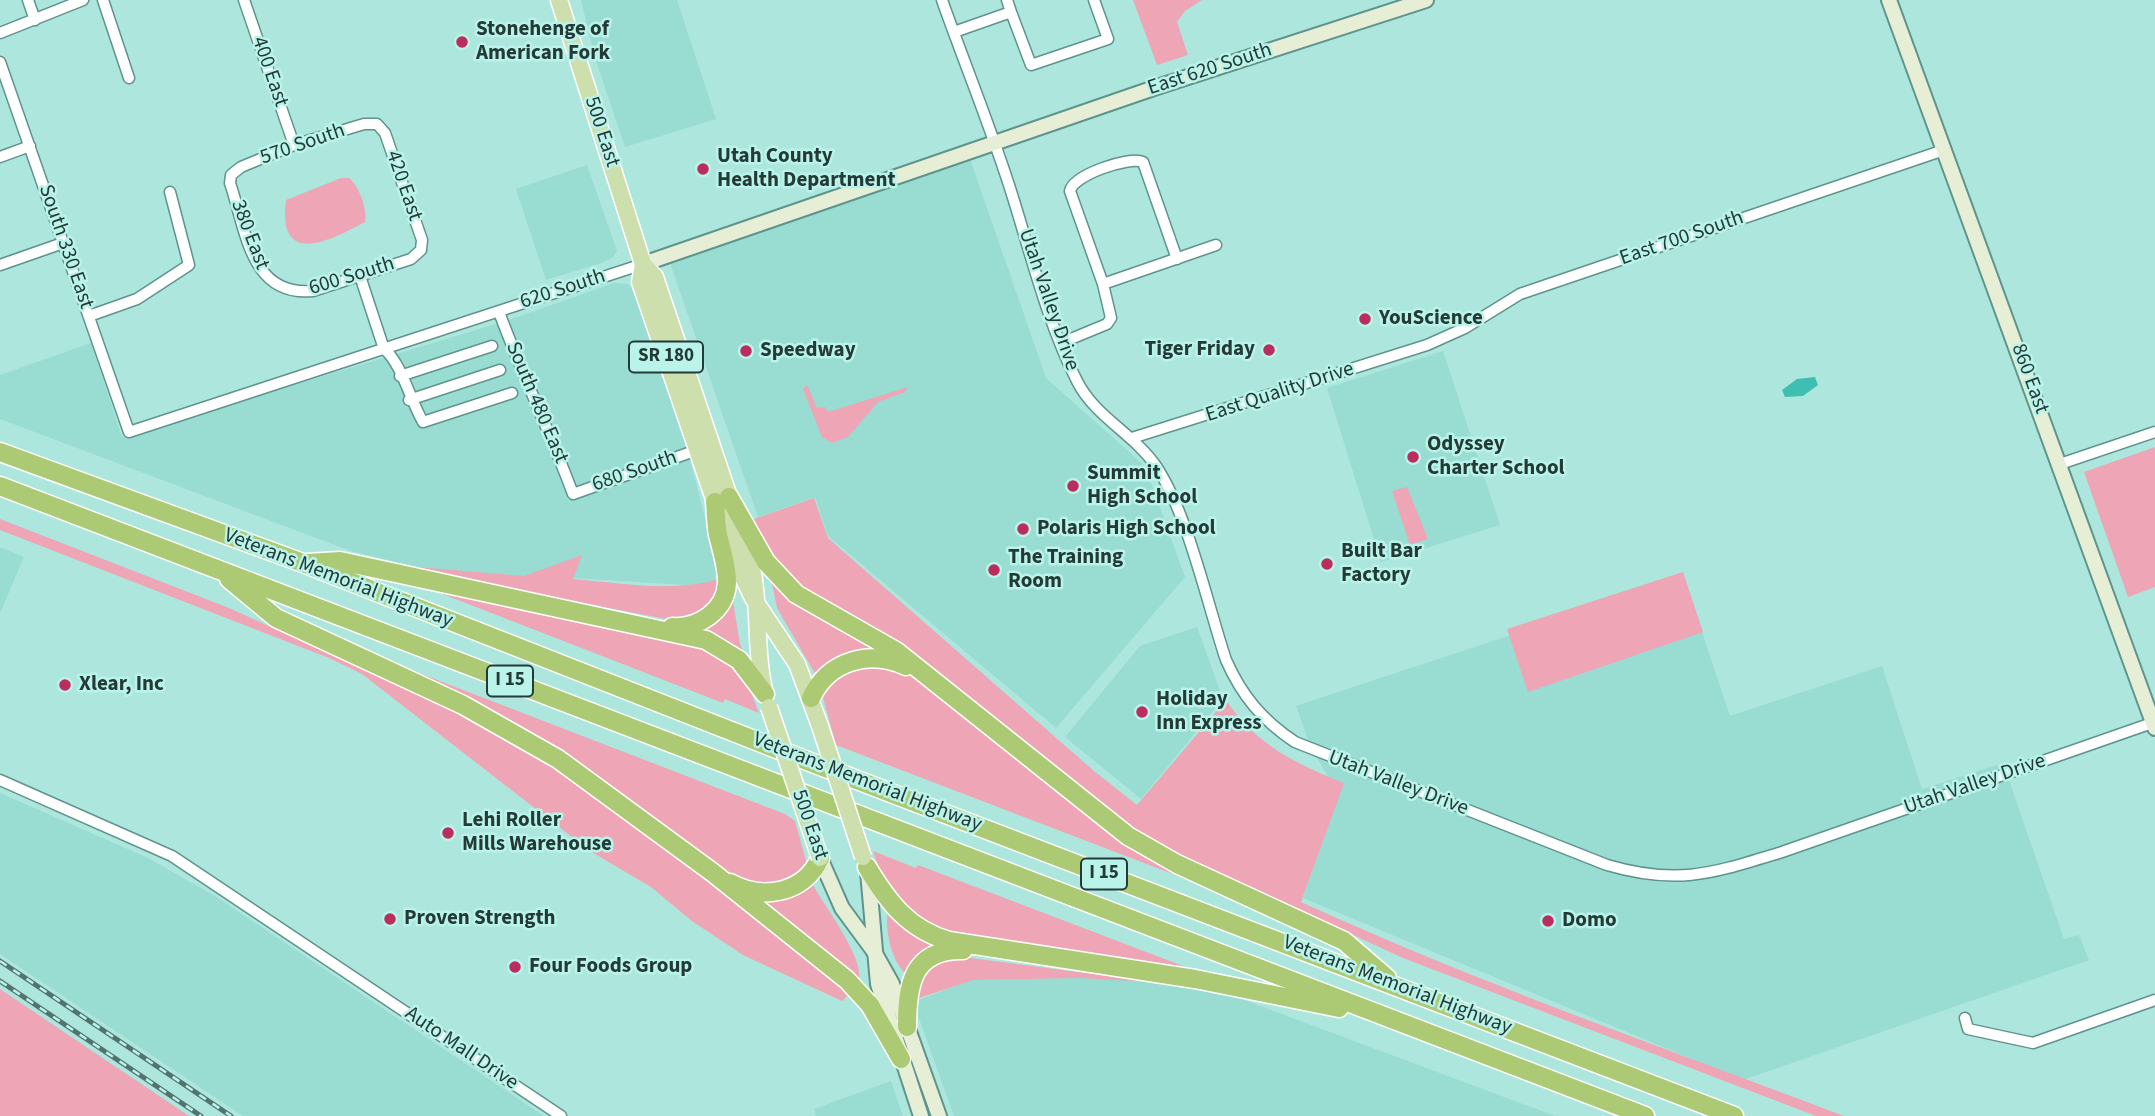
<!DOCTYPE html>
<style>
body{margin:0}
canvas{display:block;background:#ade6dd}
</style>
<canvas width="2155" height="1116"></canvas>
<script>
const context = document.querySelector('canvas').getContext('2d');
context.lineJoin = 'round';
function fill(path, color) {
  context.fillStyle = color;
  context.fill(path, 'evenodd');
}
function strokePath(path, color, width, dash) {
  context.strokeStyle = color;
  context.lineWidth = width;
  context.lineCap = dash ? 'butt' : 'round';
  context.setLineDash(dash || []);
  context.stroke(path);
}
function label(font, color, halo, rows, align = 'center') {
  context.font = font + ' "Source Sans 3",sans-serif';
  context.lineWidth = 5;
  context.setLineDash([]);
  context.textBaseline = 'middle';
  context.strokeStyle = halo;
  context.fillStyle = color;
  for (const [text, x, y, turn = 0] of rows) {
    context.save();
    context.translate(x, y);
    context.rotate((+turn || 0) * Math.PI / 180);
    context.textAlign = isNaN(turn) ? turn : align;
    if (halo) context.strokeText(text, 0, 0);
    context.fillText(text, 0, 0);
    context.restore();
  }
}
fill(new Path2D(`
 M581,0H677L716,119L625,147L595,58Z
 M970,159L1046,378L1145,466L1185,577L1056,728L828,536L815,497L758,517L670,263Z
 M587,165L617,251L612,258L601,263L546,280L516,189Z
 M614,283L628,284L632,288L685,440L721,580L701,586L574,578L521,580L444,574L351,551L0,419V375L91,343L122,437L509,320Z
 M1443,351L1500,525L1381,562L1327,388Z
 M0,547L24,557L0,613Z
 M1197,627L1223,699L1141,799L1065,737L1140,646Z
 M1702,632L1730,716L1882,666L1922,789L2003,763L2064,939L2079,935L2089,960L1743,1080L1303,898L1339,795L1311,748L1296,706L1517,633L1536,687Z
 M0,793L146,857L215,896L544,1116H243L0,954Z
 M1180,976L1555,1116H954L913,1002L971,980Z
 M891,1081L903,1116H816L814,1109Z`), '#99dcd2');
fill(new Path2D(`
 M1133,0H1202L1185,11L1177,22L1188,55L1157,65Z
 M341,178H349C359,186 368,210 365,222C330,241 277,268 286,200Z
 M807,385L817,408L825,407L828,412L908,387L905,392L878,402L848,437L832,443L822,437L803,389Z
 M2155,447V587L2128,597L2084,472Z
 M1407,487L1428,539L1410,545L1392,491Z
 M814,498L828,538L1094,771L1137,805L1226,700C1255,744 1296,764 1344,783L1301,902C1478,983 1662,1047 1844,1116H1816L1403,958L1167,849L1125,823L801,588L770,554L754,519Z
 M0,519L229,608L432,700L503,737L557,769L634,824L820,967L849,994L842,1001L743,955L692,921L651,887L590,851L362,674L329,658L0,530Z
 M582,555L573,579C622,583 672,593 719,579C715,602 701,616 677,621L415,571L417,567L524,576Z
 M1683,572L1703,632L1528,692L1507,629Z
 M771,579L887,653L817,677L777,608Z
 M422,586L531,613L697,644L727,657L747,682L759,713L725,699L723,703Z
 M732,595L740,644L746,656L695,630Z
 M856,665L898,667L914,676L1225,894L836,745L822,694L828,685Z
 M406,668L785,814L795,821L807,864L789,884L739,883L404,670Z
 M873,851L916,868L918,865L1204,974L988,944L916,923L882,878Z
 M812,883C823,905 868,961 858,983L747,896Z
 M888,911L941,945L908,975C892,966 884,927 888,911Z
 M955,957L971,958L1154,982L1080,978L973,980L916,999L922,982L918,980L935,963Z
 M0,989L189,1116H0Z`), '#eea5b5');
fill(new Path2D(`
 M1815,377L1818,385L1803,396L1785,397L1782,390L1797,379Z`), '#3fbfb1');
const street = new Path2D(`
 M28,0L35,20
 M103,0L129,78
 M244,0L294,145
 M942,0C964,62 989,123 1009,185C1030,250 1046,320 1077,381C1095,417 1133,433 1156,466C1188,514 1207,603 1226,660C1242,696 1262,720 1295,742L1607,865C1679,886 1713,873 1782,852L2155,722
 M1007,0L1011,12
 M954,32L1011,12L1031,65L1108,39L1094,0
 M0,33L83,0
 M0,62L129,432L643,264
 M364,124H377L385,133L422,240L421,250L411,259L313,291C250,297 246,230 230,183L231,175L241,167L294,145Z
 M0,157L30,146
 M0,265L63,243
 M360,276L384,349C401,362 411,402 423,422L512,393
 M1103,284L1216,245
 M499,312C522,374 550,432 573,494L697,450
 M89,316L137,299L189,265L170,192
 M1061,343L1107,324L1111,318L1103,284L1070,191C1073,175 1129,156 1143,162L1177,259
 M400,376L492,346
 M409,400L500,370
 M1132,438L1427,345L1465,328L1520,294L1944,150
 M2060,464L2155,432
 M0,780L172,856L561,1116
 M1965,1018L1968,1029L2033,1043L2155,1000`);
const secondary = new Path2D(`
 M1889,0L2155,728
 M643,264L1157,87L1426,0
 M820,858L842,908L873,950L892,984L939,1116
 M868,872L878,984L921,1116`);
const primary = new Path2D(`
 M559,0L643,264L655,277L750,559C761,604 754,649 765,694
 M643,264L640,282L735,561L753,598L797,664L820,726`);
const highway = new Path2D(`
 M0,452L303,563L810,762L1734,1116
 M0,486L1645,1116
 M729,497L766,562L796,594L896,651L1128,836L1177,864L1344,941L1387,978
 M307,563L340,561L706,640L739,660L765,694
 M229,579L276,618L463,705L558,759L712,872L847,980L870,1005L901,1059
 M672,627C685,628 698,624 709,616C738,594 725,564 718,535C716,525 716,513 715,502
 M811,698C828,661 869,649 906,666
 M867,867C888,902 908,929 949,941L1195,979L1339,1008
 M730,883C763,901 805,893 820,858
 M907,1027C907,985 912,949 963,950`);
strokePath(street, '#5e948d', 13);
strokePath(secondary, '#5e948d', 18);
strokePath(primary, '#fff', 19);
strokePath(highway, '#fff', 21);
strokePath(street, '#fff', 10);
strokePath(secondary, '#e6efd5', 14);
strokePath(primary, '#cddfac', 16);
strokePath(highway, '#acca74', 18);
const rail = new Path2D(`
 M0,961L231,1116
 M0,981L201,1116`);
strokePath(rail, '#52746f', 5);
strokePath(rail, '#baf3ea', 2.5, [8]);
const primaryBridge = new Path2D(`
 M769,707L820,858
 M820,726L863,857`);
strokePath(primaryBridge, '#fff', 19, []);
strokePath(primaryBridge, '#cddfac', 16);
for (const [x, y, r, color] of [
 [462,42,7,"#bb2d5f"],
 [703,169,7,"#bb2d5f"],
 [1365,319,7,"#bb2d5f"],
 [1269,350,7,"#bb2d5f"],
 [746,351,7,"#bb2d5f"],
 [1413,457,7,"#bb2d5f"],
 [1073,486,7,"#bb2d5f"],
 [1023,529,7,"#bb2d5f"],
 [1327,564,7,"#bb2d5f"],
 [994,570,7,"#bb2d5f"],
 [65,685,7,"#bb2d5f"],
 [1142,712,7,"#bb2d5f"],
 [448,833,7,"#bb2d5f"],
 [390,919,7,"#bb2d5f"],
 [1548,921,7,"#bb2d5f"],
 [515,967,7,"#bb2d5f"]
]) {
  const dot = new Path2D();
  dot.arc(x, y, r, 0, 2 * Math.PI);
  context.fillStyle = color;
  context.fill(dot);
  strokePath(dot, '#baf3ea', 2.5);
}
for (const [x, y, w] of [
 [666,357,74],
 [510,681,46],
 [1104,874,46]
]) {
  const box = new Path2D();
  box.roundRect(x - w / 2, y - 15.5, w, 31, 5);
  context.fillStyle = '#baf3ea';
  context.fill(box);
  strokePath(box, '#233a37', 2);
}
label('bold 19px', '#233a37', null, [
 ["SR 180",666,357],
 ["I 15",510,681],
 ["I 15",1104,874]
]);
label('bold 21px', '#233a37', '#baf3ea', [
 ["Stonehenge of",476,30],
 ["American Fork",476,54],
 ["Utah County",717,157],
 ["Health Department",717,181],
 ["YouScience",1379,319],
 ["Tiger Friday",1255,350,"right"],
 ["Speedway",760,351],
 ["Odyssey",1427,445],
 ["Charter School",1427,469],
 ["Summit",1087,474],
 ["High School",1087,498],
 ["Polaris High School",1037,529],
 ["Built Bar",1341,552],
 ["Factory",1341,576],
 ["The Training",1008,558],
 ["Room",1008,582],
 ["Xlear, Inc",79,685],
 ["Holiday",1156,700],
 ["Inn Express",1156,724],
 ["Lehi Roller",462,821],
 ["Mills Warehouse",462,845],
 ["Proven Strength",404,919],
 ["Domo",1562,921],
 ["Four Foods Group",529,967]
], 'left');
label('21px', '#233a37', '#baf3ea', [
 ["East 620 South",1210,70,-18],
 ["400 East",269,72,71],
 ["500 East",601,132,72],
 ["570 South",303,145,-19],
 ["420 East",403,186,71],
 ["380 East",249,235,69],
 ["East 700 South",1682,239,-19],
 ["South 330 East",65,247,71],
 ["600 South",352,277,-17],
 ["620 South",563,290,-18],
 ["Utah Valley Drive",1048,300,71],
 ["860 East",2029,379,70],
 ["East Quality Drive",1280,393,-18],
 ["South 480 East",536,403,67],
 ["680 South",635,472,-19],
 ["Veterans Memorial Highway",338,579,21],
 ["Veterans Memorial Highway",867,783,21],
 ["Utah Valley Drive",1398,784,21],
 ["Utah Valley Drive",1975,785,-19],
 ["500 East",809,825,71],
 ["Veterans Memorial Highway",1397,986,21],
 ["Auto Mall Drive",461,1049,34]
]);
</script>
